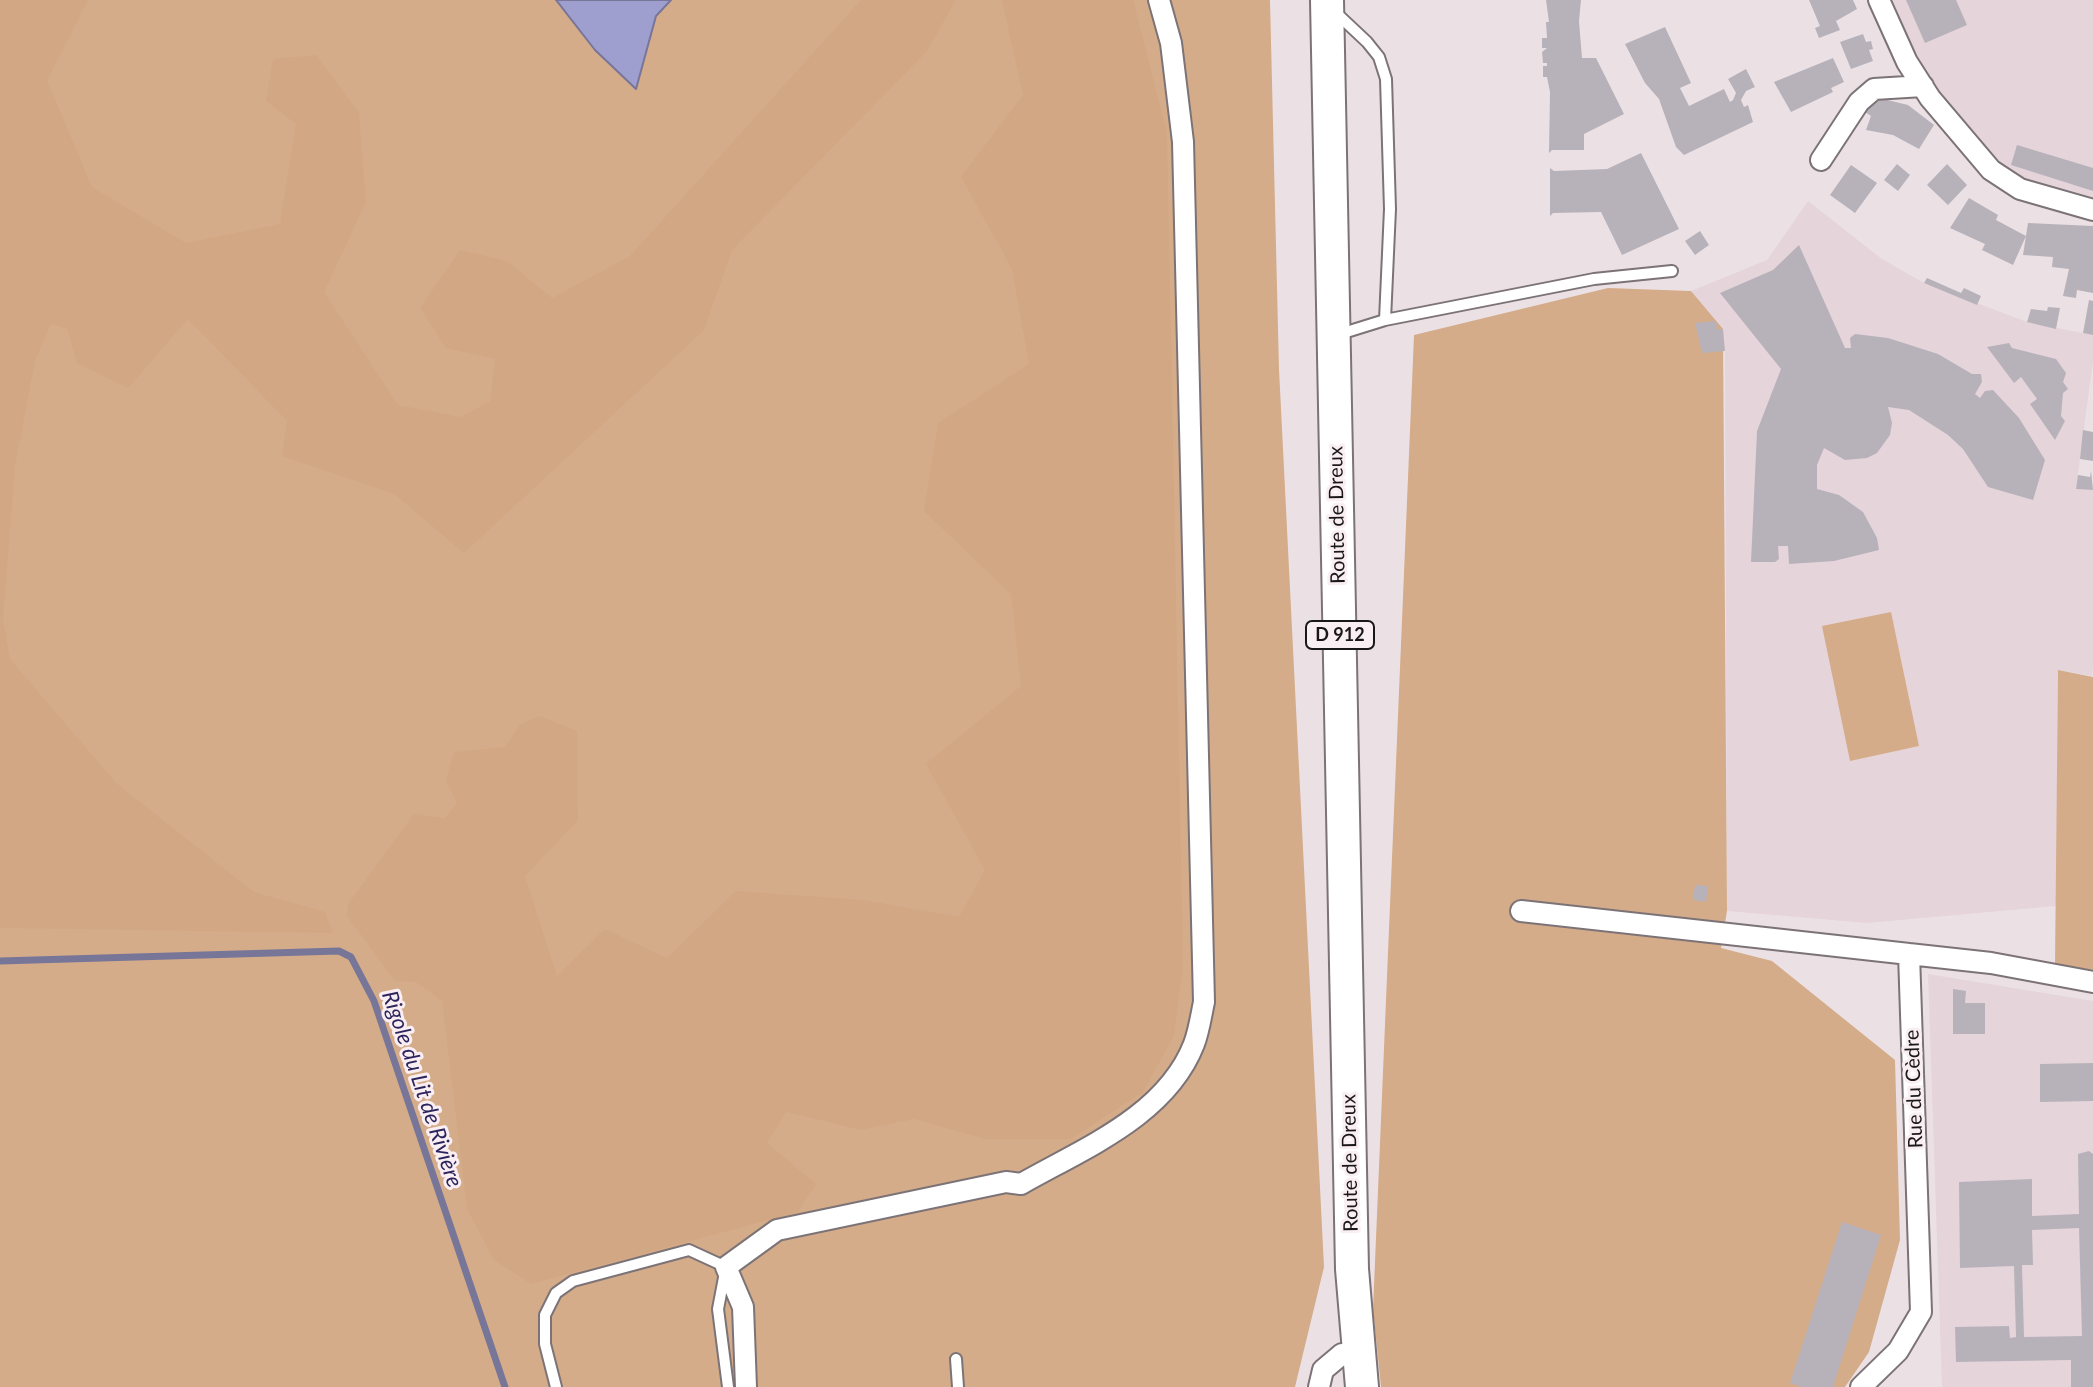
<!DOCTYPE html>
<meta charset="utf-8">
<style>
body{margin:0}
canvas{display:block;background:#ebe1e5}
</style>
<canvas width="2093" height="1387"></canvas>
<script>
const context = document.querySelector('canvas').getContext('2d');
context.lineJoin = 'round';
function fill(path, color) {
  context.fillStyle = color;
  context.fill(path, 'evenodd');
}
function strokePath(path, color, width, dash) {
  context.strokeStyle = color;
  context.lineWidth = width;
  context.lineCap = dash ? 'butt' : 'round';
  context.setLineDash(dash || []);
  context.stroke(path);
}
function label(font, color, halo, rows, align = 'center') {
  context.font = font + ' Lato,sans-serif';
  context.lineWidth = 6;
  context.setLineDash([]);
  context.textBaseline = 'middle';
  context.strokeStyle = halo;
  context.fillStyle = color;
  for (const [text, x, y, turn = 0] of rows) {
    context.save();
    context.translate(x, y);
    context.rotate((+turn || 0) * Math.PI / 180);
    context.textAlign = isNaN(turn) ? turn : align;
    if (halo) context.strokeText(text, 0, 0);
    context.fillText(text, 0, 0);
    context.restore();
  }
}
fill(new Path2D(`
 M1889,0H2093V200L2019,176L2000,162L1938,95Z
 M1808,201L1882,259L1924,283L2027,322L2093,335V361L2076,489L2093,490V663L2092,676L2058,670L2056,906L1867,923L1727,911L1725,351L1691,291L1767,260Z
 M1928,974L2093,1001V1387H1942Z`), '#e6d4db');
fill(new Path2D(`
 M0,0H1270L1279,369L1324,1267L1295,1387H0Z
 M1608,288L1691,291L1723,329L1727,911L1721,948L1772,961L1895,1060L1900,1240L1869,1352L1845,1387H1381L1373,1309L1414,335Z
 M1891,612L1919,746L1850,761L1822,626Z
 M2058,670L2093,677V970L2055,964Z`), '#d5ac8a');
fill(new Path2D(`
 M0,0H88L47,81L92,187L186,243L280,224L296,124L266,101L273,59L316,55L359,113L366,202L324,292L398,405L460,417L490,401L495,359L446,348L420,308L460,250L507,261L552,298L630,256L861,0H956L927,51L732,250L704,330L464,553L394,494L282,456L287,421L188,319L128,388L77,363L67,329L51,324L35,361L15,466L3,619L10,659L117,784L254,892L325,912L333,933L0,928Z
 M1002,0H1133L1167,133L1183,964L1174,1036L1143,1092L1071,1139H985L914,1119L861,1130L786,1112L767,1143L816,1184L798,1212L531,1284L494,1260L467,1209L442,1001L416,982L395,981L347,916L348,904L414,814L445,818L457,803L446,780L454,752L505,747L520,725L539,716L577,731L578,820L525,876L557,976L605,929L667,958L736,891L864,900L959,917L985,870L926,764L1021,686L1011,594L924,511L938,423L1029,364L1012,269L961,177L1023,95Z`), '#d2a784');
const water = new Path2D(`
 M556,0H671L656,16L636,89L595,50Z`);
fill(water, '#9f9fcf');
strokePath(water, '#777698', 2);
strokePath(new Path2D(`
 M0,961L339,951L351,957L374,1001L505,1387`), '#777698', 7);
fill(new Path2D(`
 M1546,0H1581L1579,21L1582,58H1596L1624,114L1584,134V150H1552L1549,153L1550,92L1547,77H1543V66H1547V63H1543L1542,52L1547,48H1542V38H1547L1546,22H1549Z
 M1809,0H1853L1857,9L1836,21L1840,30L1819,38L1815,28L1820,26Z
 M1906,0H1956L1967,25L1925,43Z
 M1665,27L1691,83L1680,88L1689,106L1724,89L1730,102L1733,100L1736,93L1728,79L1746,69L1755,87L1746,91L1741,100L1744,107L1748,105L1753,122L1684,155L1676,147L1659,99L1645,83L1625,44Z
 M1863,34L1866,42L1871,41L1873,49L1869,50L1873,61L1851,69L1840,42Z
 M1833,58L1844,82L1831,88L1833,92L1791,112L1774,82Z
 M1875,97L1908,105L1934,125L1919,149L1893,135L1866,130L1871,116L1865,112Z
 M2017,145L2093,168V191L2011,165Z
 M1641,153L1679,229L1622,255L1601,212L1553,213L1550,216V168L1554,171L1607,169Z
 M1897,164L1910,175L1898,191L1884,180Z
 M1947,164L1967,185L1948,205L1927,185Z
 M1851,165L1877,183L1855,213L1830,195Z
 M1969,198L1998,215L1996,220L2026,236L2013,265L1982,250L1985,244L1950,228Z
 M2028,223L2093,226V293L2077,290L2076,298L2063,296L2069,269L2052,267L2053,257L2023,255Z
 M1700,231L1709,245L1695,255L1685,241Z
 M1799,245L1845,348H1851L1850,338L1855,334L1888,338L1938,354L1972,374H1981L1982,382L1975,394L1980,398L1985,391L1993,390L2019,418L2045,460L2033,500L1988,487L1963,449L1948,435L1909,410L1888,407L1892,423L1890,435L1877,453L1867,458L1845,460L1824,448L1817,465V489L1839,495L1863,512L1877,538L1879,550L1834,561L1789,564L1788,546H1778L1779,559L1775,562H1751L1757,431L1781,369L1720,293L1773,270Z
 M1927,278L1961,293L1964,288L1981,296L1977,305L1924,283Z
 M2089,300L2093,301V335L2083,333Z
 M2048,307L2060,308L2056,329L2027,322L2031,309L2047,311Z
 M1716,321L1717,330L1723,329L1725,351L1702,353L1695,323Z
 M2009,343L2012,348L2056,359L2066,373L2063,382L2068,389L2063,393L2061,416L2065,421L2055,440L2030,404L2037,399L2021,377L2014,383L1987,347Z
 M2083,430L2093,432V461L2080,459Z
 M2091,471L2093,490L2076,489L2078,475L2090,477Z
 M1695,885L1708,886L1706,902L1693,900Z
 M1953,989L1966,991L1965,1003H1985V1034H1953Z
 M2093,1063V1101L2040,1102V1064Z
 M2089,1151L2093,1154V1387H2071V1360L1956,1362L1955,1327L2009,1326L2010,1338L2016,1337L2014,1266L1960,1268L1959,1182L2032,1179V1216L2079,1214L2078,1154ZM2079,1228L2082,1336L2024,1337L2022,1265H2033L2032,1230Z
 M1842,1222L1881,1235L1833,1387H1802L1790,1383Z`), '#b7b2b9');
const service = new Path2D(`
 M1334,11L1367,42L1379,57L1386,79L1390,209L1385,320L1340,334
 M1385,320L1594,279L1672,271
 M956,1359L958,1387
 M556,1387L545,1344V1315L556,1293L573,1281L689,1250L726,1267L718,1309L728,1387`);
const minor = new Path2D(`
 M1879,0L1907,62L1930,98L1991,170L2020,189L2093,210
 M1821,160L1859,102L1874,89L1923,86
 M1521,911L1909,954
 M746,1387L743,1307L726,1267L777,1230L1006,1182L1021,1184C1084,1148 1166,1116 1194,1044C1199,1031 1201,1016 1204,1002L1183,142L1171,43L1159,0
 M1319,1387L1323,1370L1342,1354
 M1861,1387L1898,1351L1921,1312L1909,954L1991,963L2093,982`);
const primary = new Path2D(`
 M1327,0L1352,1269L1362,1387`);
strokePath(service, '#7c7377', 14);
strokePath(minor, '#7c7377', 24);
strokePath(primary, '#7c7377', 36);
strokePath(service, '#fff', 10);
strokePath(minor, '#fff', 20);
strokePath(primary, '#fff', 32);
for (const [x, y, w] of [
 [1340,635,68]
]) {
  const box = new Path2D();
  box.roundRect(x - w / 2, y - 14, w, 28, 6);
  context.fillStyle = '#f9eef2';
  context.fill(box);
  strokePath(box, '#1a1718', 2);
}
label('bold 18px', '#1a1718', null, [
 ["D 912",1340,635]
]);
label('20px', '#1a1718', '#f9eef2', [
 ["Route de Dreux",1337,515,-91],
 ["Rue du Cèdre",1914,1089,-92],
 ["Route de Dreux",1350,1163,-91]
]);
label('italic 22px', '#2b245d', '#f9eef2', [
 ["Rigole du Lit de Rivière",422,1089,71]
]);
</script>
